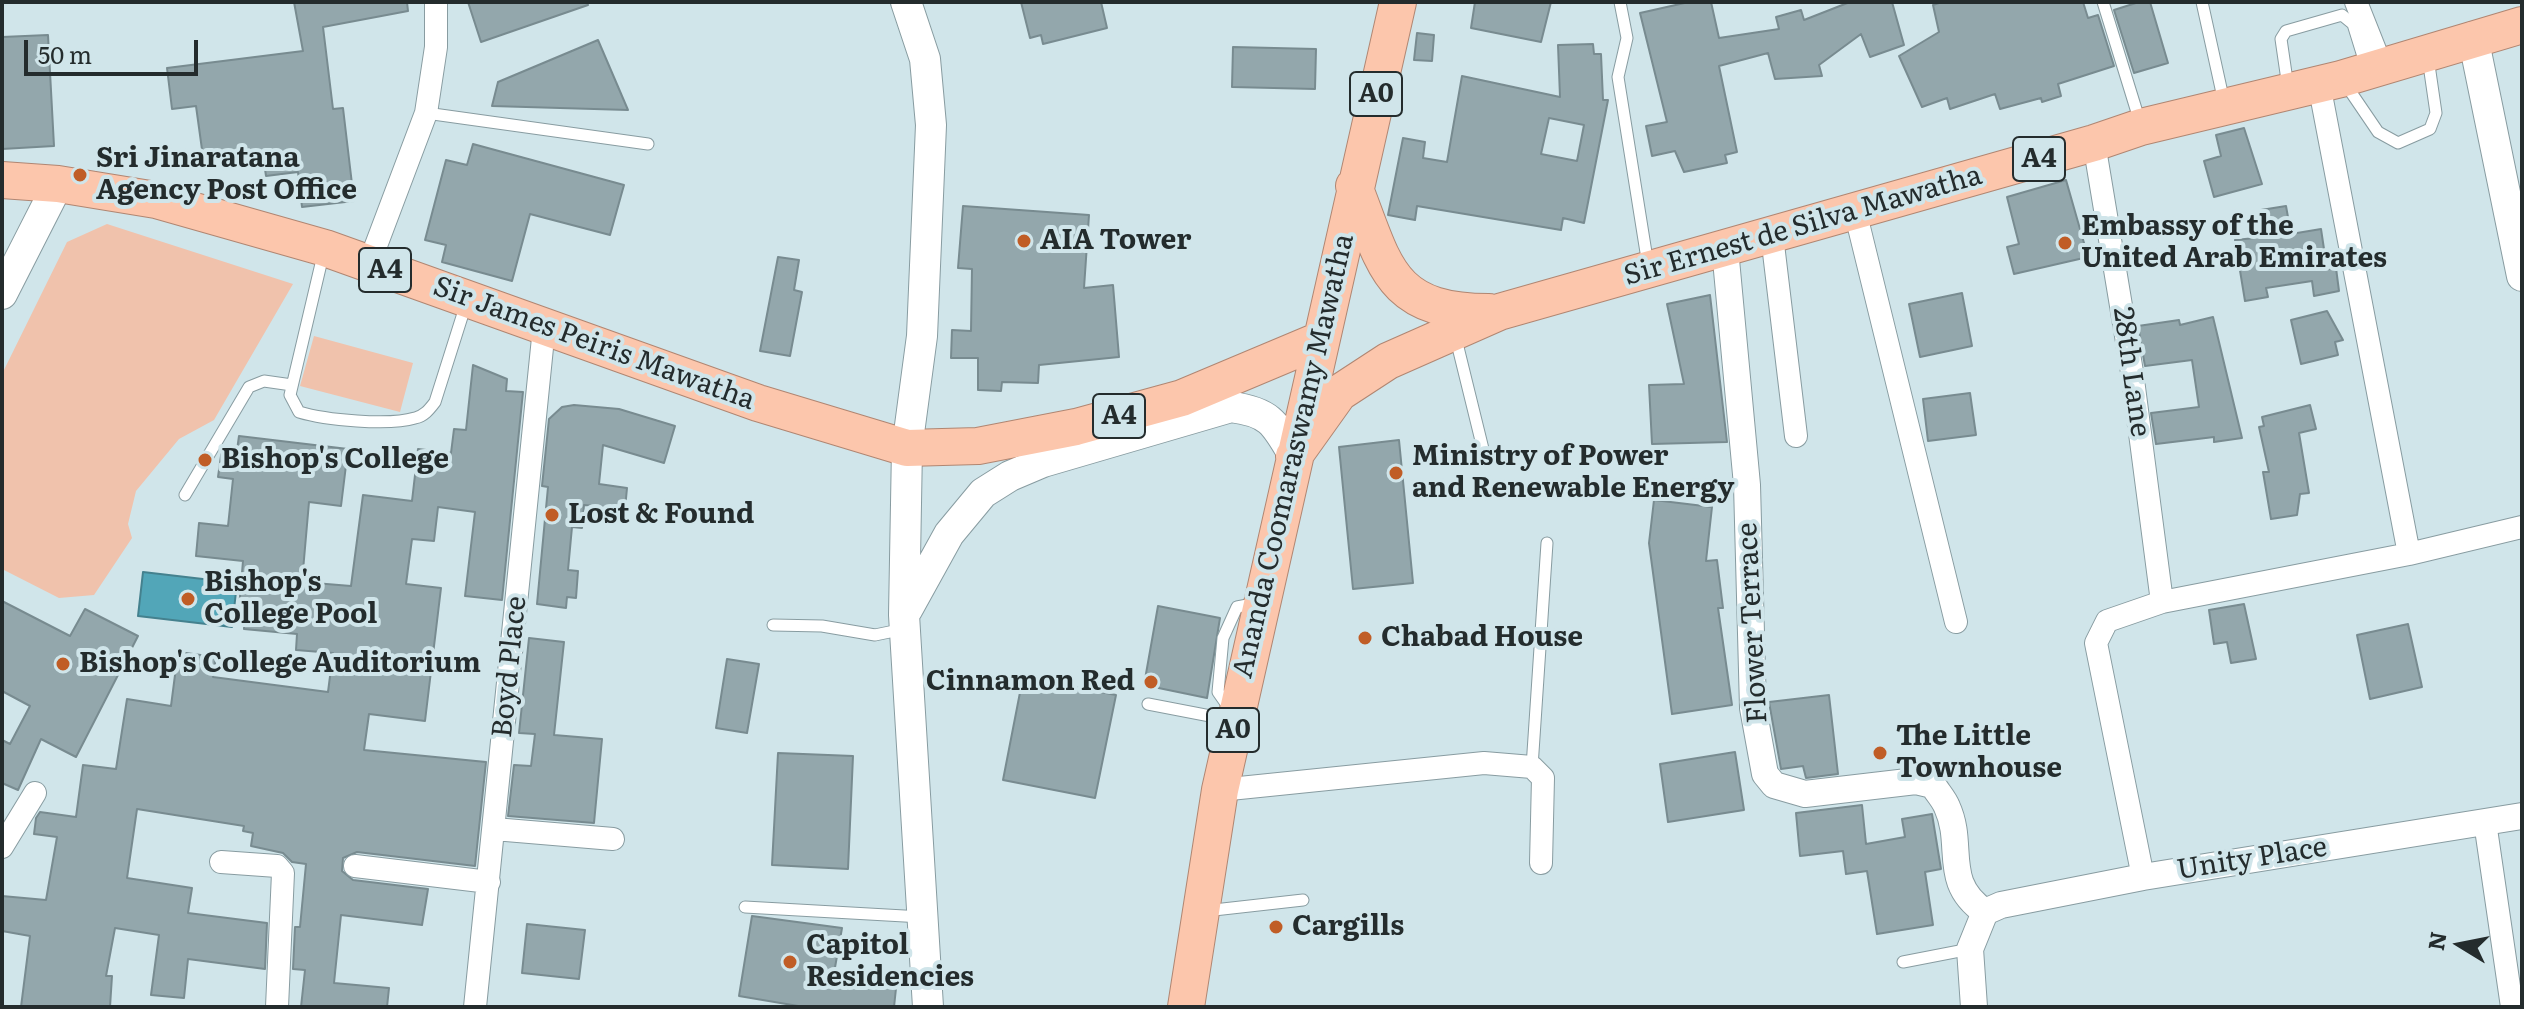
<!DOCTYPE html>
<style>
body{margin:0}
#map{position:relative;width:2524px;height:1009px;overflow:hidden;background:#d0e5ea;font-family:Literata,serif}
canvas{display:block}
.frame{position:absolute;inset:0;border:4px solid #242c2d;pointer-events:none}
.north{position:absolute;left:2420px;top:905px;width:80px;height:80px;-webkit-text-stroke:6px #d0e5ea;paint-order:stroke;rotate:280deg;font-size:22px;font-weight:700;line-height:32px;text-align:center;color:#242c2d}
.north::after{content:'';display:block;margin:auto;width:28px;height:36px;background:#242c2d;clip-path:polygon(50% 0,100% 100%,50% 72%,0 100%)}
.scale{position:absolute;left:24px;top:40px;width:174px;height:36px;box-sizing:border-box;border:4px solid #242c2d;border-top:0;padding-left:10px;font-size:24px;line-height:28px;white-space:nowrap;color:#242c2d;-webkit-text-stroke:6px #d0e5ea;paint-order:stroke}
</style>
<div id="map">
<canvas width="2524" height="1009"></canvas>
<div class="frame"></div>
<div class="north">N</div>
<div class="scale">50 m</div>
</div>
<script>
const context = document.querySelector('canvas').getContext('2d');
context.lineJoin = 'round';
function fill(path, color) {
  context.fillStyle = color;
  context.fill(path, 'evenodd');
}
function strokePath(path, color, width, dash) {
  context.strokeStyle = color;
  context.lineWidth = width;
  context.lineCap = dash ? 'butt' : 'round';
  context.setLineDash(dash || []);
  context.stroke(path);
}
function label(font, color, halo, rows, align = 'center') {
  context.font = font + ' Literata,serif';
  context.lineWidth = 8;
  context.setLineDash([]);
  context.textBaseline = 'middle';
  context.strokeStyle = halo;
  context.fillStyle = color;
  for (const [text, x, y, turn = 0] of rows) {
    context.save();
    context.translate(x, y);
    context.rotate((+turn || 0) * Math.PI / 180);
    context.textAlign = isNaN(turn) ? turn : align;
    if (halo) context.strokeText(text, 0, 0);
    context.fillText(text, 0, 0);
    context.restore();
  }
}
fill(new Path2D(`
 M107,224L293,284L214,420L179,439L136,491L128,524L132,538L94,595L59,598L2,569V374L67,242Z
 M314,336L413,363L400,412L300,386Z`), '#f0c2ac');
const water = new Path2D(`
 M143,572L237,583L232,627L138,616Z`);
fill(water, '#52a6b8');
strokePath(water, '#44818e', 2);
const building = new Path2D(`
 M294,2H407L408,11L323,27L333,109L343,108L354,201L302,207L298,172L266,176L263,155L204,164L196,106L172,109L167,68L303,51Z
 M468,2H587L588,5L481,42Z
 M1021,2H1101L1107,28L1043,44L1041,35L1030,38Z
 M1475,2H1551L1541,42L1471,28Z
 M1689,2H1711L1719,38L1779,29L1776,17L1801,10L1804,20L1850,2H1892L1904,45L1870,57L1861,34L1819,65L1822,76L1775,79L1768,53L1719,66L1737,152L1725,155L1727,163L1684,172L1675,151L1652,156L1646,126L1667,122L1640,13Z
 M1942,2H2083L2088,18L2098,15L2114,66L2058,84L2061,96L2042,102L2041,98L2000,109L1995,94L1950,109L1947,98L1922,107L1899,56L1939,32L1933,5Z
 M2139,2H2150L2168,63L2134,73L2114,10Z
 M1417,33L1434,35L1432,61L1414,60Z
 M48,35L54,146L2,149V37Z
 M598,40L628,110L492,106L498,82Z
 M1593,44L1594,54H1601L1603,100H1608L1584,223L1563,218L1561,230L1417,206L1415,220L1388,215L1403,138L1425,142L1423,158L1447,162L1462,76L1560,97L1558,45ZM1549,118L1584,125L1577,161L1541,154Z
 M1233,47L1316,49L1315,89L1232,87Z
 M2244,128L2262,184L2214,197L2204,161L2221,156L2216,135Z
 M473,144L624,185L610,235L530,214L512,281L442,262L446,245L425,240L446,160L467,165Z
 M2066,180L2088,257L2014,274L2007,247L2019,244L2007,197Z
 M963,206L1089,215L1084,288L1113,285L1119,357L1039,365L1038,383L1002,382L1001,391L978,390V358H951L952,330L971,331L972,269L958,268Z
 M2286,206L2291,234L2321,229L2327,269L2336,268L2339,291L2314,296L2312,281L2266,288L2268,297L2245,301L2235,240L2265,237L2261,210Z
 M778,257L799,260L794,290L802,292L790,356L760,351Z
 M1962,293L1972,346L1920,357L1909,304Z
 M1710,295L1727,442L1652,444L1649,385L1684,384L1667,304Z
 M2327,311L2343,340L2335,342L2338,355L2301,364L2291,320Z
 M2213,317L2242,438L2214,442V437L2156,444L2151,413L2199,407L2192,360L2145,366L2138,326L2179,320L2180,325Z
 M473,365L507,379L506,391L523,392L502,600L465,596L475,512L438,507L434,541L412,539L406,584L441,588L425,721L369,714L364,750L486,762L475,866L357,852L343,858L342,871L353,880L428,889L422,925L341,915L334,983L389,988L387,1007H301L305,970L293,969L295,927H300L306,864L292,862L283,853L251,846L253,833L243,831L244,826L137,809L127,878L192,888L188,913L267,923L265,969L188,959L184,998L151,995L159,935L115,928L106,976H112L110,1007H21L30,936L2,931V896L46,900L57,837L34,834L36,818L40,812L76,817L83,765L116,769L127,699L171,706L178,652L216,657L213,677L328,692L333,653L296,650L297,634L244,629L245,608H239L243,561L196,556L199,523L228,526L233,479L218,477L222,449L237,450L239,436L348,449L341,506L309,502L302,582L351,586L363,495L412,501L418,449L451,453L454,429L466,430Z
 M1970,393L1976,435L1928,441L1923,399Z
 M574,405L619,409L675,426L664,463L603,445L599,484L627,488L625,509L584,505L582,528L572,527L568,570L578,571L576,598L567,597L566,608L537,604L548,487L542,486L549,419L562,407Z
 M2310,405L2316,429L2299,433L2309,493L2300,494L2297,515L2271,519L2263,472H2269L2259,427L2264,426L2262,417Z
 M1399,440L1413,583L1353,589L1339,447Z
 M1654,500L1712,507L1706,561L1717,560L1723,608H1718L1732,705L1672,714L1649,543Z
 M2,601L70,636L85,609L138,636L76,757L41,739L18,790L2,783V740L10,744L30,706L2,691Z
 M2244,604L2256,659L2231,663L2227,642L2214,644L2209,610Z
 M1158,606L1220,618L1207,698L1144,685Z
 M2408,624L2422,687L2370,699L2357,635Z
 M529,638L564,642L554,735L602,739L594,823L508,816L514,765L531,766L535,734L519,733Z
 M727,659L759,664L747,733L716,728Z
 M1023,677L1116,695L1095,798L1003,780Z
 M1829,695L1838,774L1806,778L1803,766L1781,769L1769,702Z
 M1735,752L1744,810L1668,822L1660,764Z
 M778,753L853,756L848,869L772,865Z
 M1862,805L1866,844L1905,837L1902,819L1932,814L1941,869L1925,872L1933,925L1877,934L1867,871L1846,874L1843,851L1800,856L1796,813Z
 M752,916L842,928L834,973L897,979L894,1007H804L739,996Z
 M527,924L585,930L579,979L522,973Z`);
fill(building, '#93a7ac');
strokePath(building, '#788b90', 2);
const service = new Path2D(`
 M1620,2L1627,38L1618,77L1648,265
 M2103,2L2140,122
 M2202,2L2224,102
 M2344,82L2378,132L2398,143L2430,129L2436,113L2428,58
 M2288,87L2281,39L2286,31L2342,15L2353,24L2366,66
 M426,113L648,144
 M324,251L290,395L299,412C325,420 389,426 415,418C424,416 429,410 435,402L466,304
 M1455,335L1485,457
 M185,495L249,387L264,381L292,385
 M773,625L822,626L875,635L904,629
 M1148,704L1231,720
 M1234,704L1225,702L1218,692L1223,638L1237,607L1258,603
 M1532,767L1547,543
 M745,907L922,917
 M1205,911L1303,900
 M1903,962L1970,949`);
const minor = new Path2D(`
 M2356,2L2381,65
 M2319,84L2409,554
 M2094,143L2132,372L2162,602
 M1855,211L1956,622
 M1772,236L1796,436
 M369,264L426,113L436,47V2
 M1220,790L1484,763L1532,767L1543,778L1541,863
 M2485,822L2512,1007
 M494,829L613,839
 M2,847L35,793
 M221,862L277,866L283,873L277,1007
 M355,866L489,882
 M2143,877L2096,643L2107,621L2162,602L2409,554L2522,527
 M475,1007L544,328`);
const tertiary = new Path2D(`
 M1725,249L1747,485L1753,708L1765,774L1774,785L1805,794L1916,781L1933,785C1937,792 1944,799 1947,807C1965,846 1941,882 1985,912
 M1985,912L2001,905L2143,877L2522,816
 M1974,1007L1970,949L1985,912`);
const secondary = new Path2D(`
 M906,2L925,59L931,125L922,336L907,448L904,615L928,1007
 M2473,37L2522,276
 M2,294L58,184
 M907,610L949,534L983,493L1010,476L1043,462L1231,407C1270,412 1275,423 1294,456`);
const trunk = new Path2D(`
 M2,180L58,184L156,200L325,248L758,403L907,448L978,446L1076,427L1182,398L1320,340
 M1354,186C1385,266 1389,312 1489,312
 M1294,456L1339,393L1388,361L1499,312L2094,143L2141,127L2341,79L2522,25
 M1186,1007L1220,790L1398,2`);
strokePath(service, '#889ca1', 13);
strokePath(minor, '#889ca1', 24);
strokePath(tertiary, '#889ca1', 28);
strokePath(secondary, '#889ca1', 32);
strokePath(trunk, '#b08672', 38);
strokePath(service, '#fff', 11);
strokePath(minor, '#fff', 22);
strokePath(tertiary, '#fff', 26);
strokePath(secondary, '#fff', 30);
strokePath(trunk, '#fcc6ac', 36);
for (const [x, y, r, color] of [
 [80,175,8,"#c05d26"],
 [1024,241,8,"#c05d26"],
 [2065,243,8,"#c05d26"],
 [205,460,8,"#c05d26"],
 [1396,473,8,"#c05d26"],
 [552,515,8,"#c05d26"],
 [188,599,8,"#c05d26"],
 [1365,638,8,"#c05d26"],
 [63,664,8,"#c05d26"],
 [1151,682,8,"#c05d26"],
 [1880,753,8,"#c05d26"],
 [1276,927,8,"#c05d26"],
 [790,962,8,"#c05d26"]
]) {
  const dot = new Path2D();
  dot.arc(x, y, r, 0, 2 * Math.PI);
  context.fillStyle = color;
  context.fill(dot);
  strokePath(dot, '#d0e5ea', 3);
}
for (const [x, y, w] of [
 [1376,94,52],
 [2039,159,52],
 [385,270,52],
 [1119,416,52],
 [1233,730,52]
]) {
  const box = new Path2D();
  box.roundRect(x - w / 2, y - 22, w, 44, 6);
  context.fillStyle = '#d0e5ea';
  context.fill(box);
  strokePath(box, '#242c2d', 2);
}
label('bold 26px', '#242c2d', null, [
 ["A0",1376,94],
 ["A4",2039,159],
 ["A4",385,270],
 ["A4",1119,416],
 ["A0",1233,730]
]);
label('bold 28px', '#242c2d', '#d0e5ea', [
 ["Sri Jinaratana",96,159],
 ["Agency Post Office",96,191],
 ["Embassy of the",2081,227],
 ["United Arab Emirates",2081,259],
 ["AIA Tower",1040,241],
 ["Ministry of Power",1412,457],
 ["and Renewable Energy",1412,489],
 ["Bishop's College",221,460],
 ["Lost & Found",568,515],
 ["Bishop's",204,583],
 ["College Pool",204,615],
 ["Chabad House",1381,638],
 ["Bishop's College Auditorium",79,664],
 ["Cinnamon Red",1135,682,"right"],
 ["The Little",1896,737],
 ["Townhouse",1896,769],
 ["Cargills",1292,927],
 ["Capitol",806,946],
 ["Residencies",806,978]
], 'left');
label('28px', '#242c2d', '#d0e5ea', [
 ["Sir Ernest de Silva Mawatha",1803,226,-16],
 ["Sir James Peiris Mawatha",594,344,20],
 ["28th Lane",2131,372,82],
 ["Ananda Coomaraswamy Mawatha",1294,456,-77],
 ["Flower Terrace",1753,623,-93],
 ["Boyd Place",510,667,-84],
 ["Unity Place",2252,859,-9]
]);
</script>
